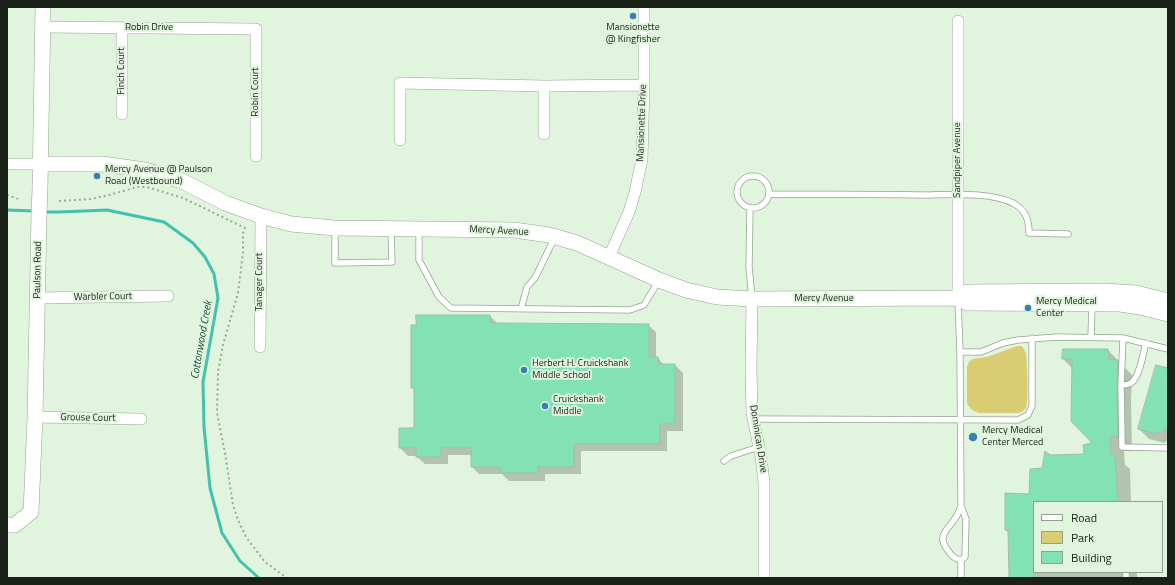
<!DOCTYPE html>
<style>
body{margin:0}
#map{position:relative;width:1175px;height:585px;overflow:hidden;background:#e1f4dd;font-family:"Titillium Web",sans-serif}
canvas{display:block}
.frame{position:absolute;inset:0;border:8px solid #1a2119;pointer-events:none}
.legend{position:absolute;left:1033px;top:501px;width:130px;height:72px;box-sizing:border-box;background:#e1f4dd;border:1px solid #91a08f;margin:0;padding:5px 7px;list-style:none;font-size:12px;color:#1a2119}
.legend li{display:flex;align-items:center;gap:8px;height:20px}
.legend b{width:20px;border:1px solid #91a08f}
</style>
<div id="map">
<canvas width="1175" height="585"></canvas>
<div class="frame"></div>
<ul class="legend">
<li><b style="height:5px;background:#fff"></b>Road</li>
<li><b style="height:11px;background:#dacc73"></b>Park</li>
<li><b style="height:11px;background:#83e2b4"></b>Building</li>
</ul>
</div>
<script>
const context = document.querySelector('canvas').getContext('2d');
context.lineJoin = 'round';
function fill(path, color) {
  context.fillStyle = color;
  context.fill(path, 'evenodd');
}
function strokePath(path, color, width, dash) {
  context.strokeStyle = color;
  context.lineWidth = width;
  context.lineCap = dash ? 'butt' : 'round';
  context.setLineDash(dash || []);
  context.stroke(path);
}
function label(font, color, halo, rows, align = 'center') {
  context.font = font + ' "Titillium Web",sans-serif';
  context.lineWidth = 4;
  context.setLineDash([]);
  context.textBaseline = 'middle';
  context.strokeStyle = halo;
  context.fillStyle = color;
  for (const [text, x, y, turn = 0] of rows) {
    context.save();
    context.translate(x, y);
    context.rotate((+turn || 0) * Math.PI / 180);
    context.textAlign = isNaN(turn) ? turn : align;
    if (halo) context.strokeText(text, 0, 0);
    context.fillText(text, 0, 0);
    context.restore();
  }
}
fill(new Path2D(`
 M1017,346H1022L1026,353C1027,363 1029,399 1026,407C1024,411 1021,413 1016,413H979C973,411 970,409 967,403V367L969,362L973,359L987,357Z`), '#dacc73');
fill(new Path2D(`
 M490,316L498,324L648,325L656,332V358H658L664,365H675L683,373V431H667V451H581V474H545V481H509L502,474H479L472,467V455H448V464H425L417,457V456H408L400,448V429H415V391L412,387L417,326Z
 M1108,350L1132,375L1131,400L1132,451H1124L1125,465L1130,469L1131,502H1034V572H1137V578H1010L1009,533L1006,530V494L1030,496L1049,456L1085,455L1094,443L1072,368L1063,359Z
 M1168,369V441H1166L1165,443L1149,439L1139,429Z`), '#0003');
strokePath(new Path2D(`
 M7,210L35,211
 M43,212H60L107,210L164,222L193,243L205,257L214,274L218,298L203,382L204,427L210,488L222,533L240,561L259,578`), '#43c1af', 3);
const building = new Path2D(`
 M416,315H490L491,323L649,324V357H658V364H675V424H660V444H574V467H538V473H500V467H471V448H441V457H416V448H399V428H414V388H411V325H416Z
 M1063,349H1108L1109,359L1118,360L1117,385L1118,437L1110,436L1111,454H1115L1118,502H1034V578H1009L1008,530H1005V493L1029,494L1030,469L1042,468L1045,451L1050,455L1084,454L1083,445L1092,443L1071,421L1072,359H1062Z
 M1156,365L1168,368V429H1164L1163,433L1156,432L1155,434L1138,429Z`);
fill(building, '#83e2b4');
strokePath(building, '#a1bcad', 1);
const lane = new Path2D(`
 M737 192a16 16 0 1 1 32 0a16 16 0 1 1-32 0Z
 M769,194C819,194 869,194 919,195C946,195 989,191 1013,203C1026,210 1029,220 1029,233L1068,234
 M750,208L749,267L752,298
 M335,229V263L392,262L391,229
 M419,229V260L439,297L451,308L630,310L644,305L659,280
 M958,300L960,352L961,506L966,519L965,557L961,560C954,559 951,555 947,549C937,536 947,530 954,520C958,515 959,511 961,506
 M521,309L527,287L535,278L555,237
 M1091,337L1092,304
 M1123,338L1121,385L1122,447L1168,448
 M960,352H981L1003,343L1018,340L1057,337L1123,338L1168,349
 M1121,385C1124,385 1128,385 1131,383C1140,377 1143,353 1146,343
 M754,419L1018,420L1028,415L1032,406V338
 M724,461L731,456L759,447
 M961,578V560
 M1126,578V572`);
const street = new Path2D(`
 M43,27L256,29V156
 M122,28V114
 M544,134V86
 M400,140V83L544,86L644,85
 M7,164H40
 M609,257L629,212L635,192L642,159L644,85V7
 M37,298L168,296
 M958,298V21
 M752,299L751,370L752,413L761,457L764,483V578
 M260,347L261,216
 M35,417L141,419`);
const secondary = new Path2D(`
 M40,164H102L145,170L182,181L225,203L261,216L291,224L335,228L514,230L549,235L577,243L659,280L686,290L717,297L752,299L958,298L967,303L1120,304L1140,307L1168,314
 M40,188L43,7
 M958,298L967,292L1105,291L1136,293L1168,301
 M7,525H15L31,512L35,417L39,214`);
strokePath(lane, '#92a58f', 7);
strokePath(street, '#92a58f', 12);
strokePath(secondary, '#92a58f', 16);
strokePath(new Path2D(`
 M7,195L18,199
 M59,201L91,199L109,195L137,187H147L183,198L245,228L243,233V253L238,293L223,345L218,372L217,413L225,453L233,505L238,520L246,537L265,562L287,578`), '#9aa997', 2, [2, 3]);
strokePath(lane, '#fff', 5.5);
strokePath(street, '#fff', 11);
strokePath(secondary, '#fff', 15);
const secondaryBridge = new Path2D(`
 M39,214L40,188`);
strokePath(secondaryBridge, '#92a58f', 16, []);
strokePath(secondaryBridge, '#fff', 15);
for (const [x, y, r, color] of [
 [633,16,4,"#3780b4"],
 [97,176,4,"#3780b4"],
 [1028,308,4,"#3780b4"],
 [524,370,4,"#3780b4"],
 [545,406,4,"#3780b4"],
 [973,437,5,"#3780b4"]
]) {
  const dot = new Path2D();
  dot.arc(x, y, r, 0, 2 * Math.PI);
  context.fillStyle = color;
  context.fill(dot);
  strokePath(dot, '#e1f4dd', 1.5);
}
label('10px', '#1a2119', '#e1f4dd', [
 ["Robin Drive",149,28],
 ["Finch Court",122,71,-90],
 ["Robin Court",256,92,-90],
 ["Mansionette Drive",642,123,-88],
 ["Sandpiper Avenue",958,160,-90],
 ["Mercy Avenue",499,231,3],
 ["Paulson Road",38,270,-89],
 ["Tanager Court",260,282,-90],
 ["Warbler Court",103,297,-1],
 ["Mercy Avenue",824,299],
 ["Grouse Court",88,418,1],
 ["Dominican Drive",758,439,81]
]);
label('10px', '#1a2119', '#e1f4dd', [
 ["Mansionette",633,28,"center"],
 ["@ Kingfisher",633,40,"center"],
 ["Mercy Avenue @ Paulson",105,170],
 ["Road (Westbound)",105,182],
 ["Mercy Medical",1036,302],
 ["Center",1036,314],
 ["Herbert H. Cruickshank",532,364],
 ["Middle School",532,376],
 ["Cruickshank",553,400],
 ["Middle",553,412],
 ["Mercy Medical",982,431],
 ["Center Merced",982,443]
], 'left');
label('italic 11px', '#114840', '#e1f4dd', [
 ["Cottonwood Creek",202,340,-80]
]);
</script>
